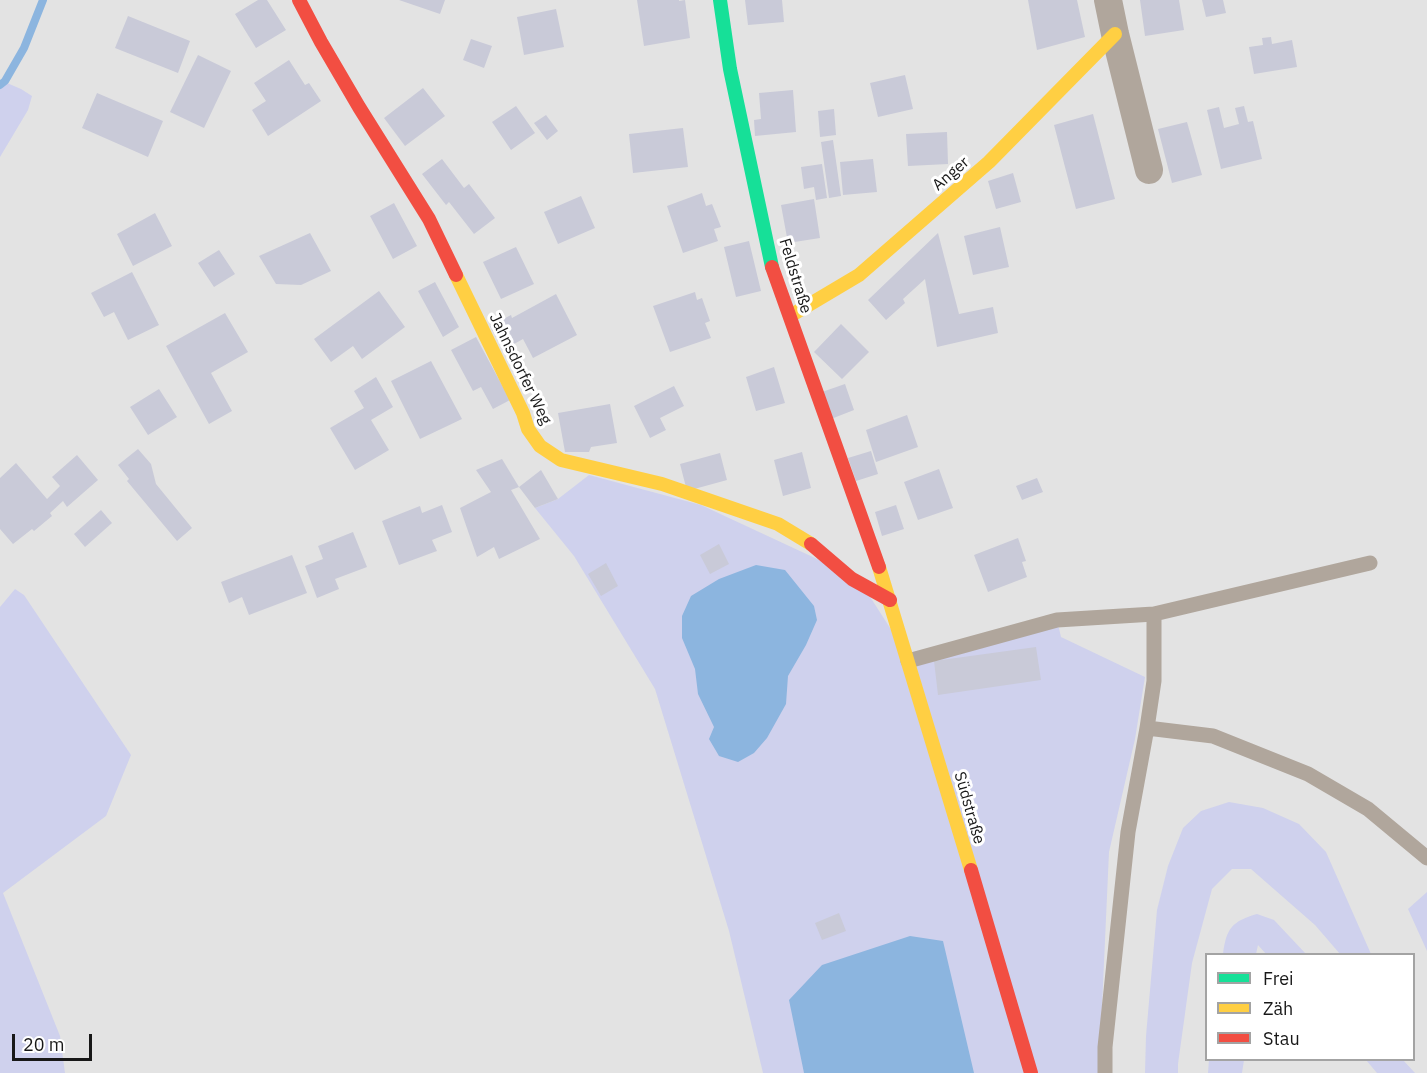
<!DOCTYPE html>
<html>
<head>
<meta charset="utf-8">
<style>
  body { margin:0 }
  #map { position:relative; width:1427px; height:1073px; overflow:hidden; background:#e3e3e3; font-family:"IBM Plex Sans",sans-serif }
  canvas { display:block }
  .legend { position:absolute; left:1205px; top:953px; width:210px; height:108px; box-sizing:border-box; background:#fff; border:2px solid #a3a3a3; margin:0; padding:8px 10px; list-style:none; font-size:18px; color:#181818 }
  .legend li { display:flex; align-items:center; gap:12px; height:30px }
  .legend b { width:30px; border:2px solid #a3a3a3 }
  .scale { position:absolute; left:12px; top:1034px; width:80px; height:27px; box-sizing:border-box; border:3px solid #181818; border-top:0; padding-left:8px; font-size:18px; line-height:21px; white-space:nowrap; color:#181818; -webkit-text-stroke:4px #fff; paint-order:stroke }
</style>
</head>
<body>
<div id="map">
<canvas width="1427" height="1073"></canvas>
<ul class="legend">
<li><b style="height:8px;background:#16e098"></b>Frei</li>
<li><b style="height:8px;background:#ffcf43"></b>Zäh</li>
<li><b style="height:8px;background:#f24e42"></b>Stau</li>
</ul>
<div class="scale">20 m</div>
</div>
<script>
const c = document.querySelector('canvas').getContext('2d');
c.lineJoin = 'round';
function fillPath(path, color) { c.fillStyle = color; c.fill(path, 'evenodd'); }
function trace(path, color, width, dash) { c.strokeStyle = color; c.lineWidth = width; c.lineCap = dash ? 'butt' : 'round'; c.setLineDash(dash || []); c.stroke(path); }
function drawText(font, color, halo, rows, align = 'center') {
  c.font = font + ' "IBM Plex Sans",sans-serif'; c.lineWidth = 6; c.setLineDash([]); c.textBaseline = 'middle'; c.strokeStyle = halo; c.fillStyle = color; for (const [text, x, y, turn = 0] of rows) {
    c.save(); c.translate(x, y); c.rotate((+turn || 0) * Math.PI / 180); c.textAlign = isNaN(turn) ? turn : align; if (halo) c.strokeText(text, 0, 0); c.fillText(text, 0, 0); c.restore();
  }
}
fillPath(new Path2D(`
  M0,80L21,89L32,96L28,110L0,157Z
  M589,475L701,505L858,578L892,631L903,665L1057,620L1061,637L1145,677L1135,739L1109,852L1099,1073H763L729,931L655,689L574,556L535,508L558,499Z
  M15,589L24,595L131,755L106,816L3,893L60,1036L65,1073H0V607Z
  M1229,802L1263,808L1299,824L1326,852L1371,954H1340L1315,925L1251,869H1232L1212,889L1192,963L1178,1064V1073H1145L1146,1036L1157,910L1168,866L1183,828L1201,811Z
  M1427,892V951L1408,909Z
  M1257,914L1274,920L1306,954H1266L1258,945L1256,954H1223C1226,929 1232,921 1257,914Z
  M1209,1060H1244L1242,1073H1208Z
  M1366,1060H1403L1415,1073H1377Z`), '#cfd1ed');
fillPath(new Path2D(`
  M756,565L785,570L814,606L817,620L806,645L788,676L786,704L767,738L754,753L738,762L719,756L709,739L714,727L698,694L695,669L682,638V616L691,596L719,579Z
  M910,936L943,941L974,1073H804L789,1000L822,965Z`), '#8cb5df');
trace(new Path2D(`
  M0,85L5,81L24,48L43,0`), '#8cb5df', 8);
fillPath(new Path2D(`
  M258,0H267L286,30L256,48L235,14Z
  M399,0H445L440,14Z
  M637,0H679V1L685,0L690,38L644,46Z
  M745,0H782L784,22L748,25Z
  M1028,0H1077L1085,37L1037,50Z
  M1140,0H1179L1184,30L1145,36Z
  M1202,0H1223L1226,13L1206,17Z
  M556,9L564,47L524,55L517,17Z
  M128,16L190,41L178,73L115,48Z
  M1271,37L1272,44L1292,40L1297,67L1254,74L1249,47L1263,45L1262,38Z
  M471,39L492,46L484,68L463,60Z
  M198,55L231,71L204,128L170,112Z
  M289,60L305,85L309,83L321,101L268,136L252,110L266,101L254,83Z
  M905,75L913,109L878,117L870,83Z
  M423,88L445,116L405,146L384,118Z
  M793,90L796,132L755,136L754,120L761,119L759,93Z
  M97,93L163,121L148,157L82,128Z
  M516,106L535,133L511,150L492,122Z
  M1244,106L1248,122L1253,121L1262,159L1221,169L1207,110L1219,107L1224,128L1239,124L1235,108Z
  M834,109L836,135L820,137L818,111Z
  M1093,114L1115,199L1076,209L1054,125Z
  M546,115L558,131L547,140L534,123Z
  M1187,122L1202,175L1172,183L1158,129Z
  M683,128L688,167L633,173L629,134Z
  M947,132L948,164L908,166L906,134Z
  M833,140L841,196L829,198L821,142Z
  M442,159L464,188L469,184L495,218L474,234L449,202L446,205L422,174Z
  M873,159L877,192L843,195L840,162Z
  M822,164L827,198L816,200L814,187L804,189L801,167Z
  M1013,173L1021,202L996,209L988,181Z
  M702,193L706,206L712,204L721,227L714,229L718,241L683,253L667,206Z
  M581,196L595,228L558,244L544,212Z
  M814,199L820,238L788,243L781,205Z
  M394,203L417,246L393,259L370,216Z
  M155,213L172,246L133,266L117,234Z
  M1000,227L1009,267L973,275L964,236Z
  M310,233L331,271L301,285L276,284L259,256Z
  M938,233L959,314L993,307L998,333L937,347L925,279L903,299L905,303L886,320L868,300Z
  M749,241L761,291L736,297L724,247Z
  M516,247L534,284L501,299L483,262Z
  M219,250L235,274L214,287L198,263Z
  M132,272L159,325L128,340L114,312L104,317L91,293Z
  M435,282L459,327L443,337L418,291Z
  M379,291L405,327L362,359L353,346L331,362L314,339Z
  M695,292L697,300L702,298L710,321L705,323L711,338L670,352L653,306Z
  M556,294L577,335L533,358L523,339L503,350L490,326L511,315L512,318Z
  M225,313L248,352L211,373L232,411L209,424L166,346Z
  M841,324L869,352L842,379L814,352Z
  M476,337L510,400L493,409L481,387L473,391L451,350Z
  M431,361L462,419L420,439L391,381Z
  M774,367L785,403L756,411L746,377Z
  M376,377L393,407L371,420L389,450L355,470L330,428L364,408L354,391Z
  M845,384L854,410L831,419L822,392Z
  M674,386L684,406L660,418L666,430L650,438L634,406Z
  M159,389L177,417L148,435L130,407Z
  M610,404L617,443L591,447L589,452H565L558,413Z
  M907,415L918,447L876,462L866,430Z
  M138,449L151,464L156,484L192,528L177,541L127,481L129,479L118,465Z
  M871,451L878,474L856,481L848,458Z
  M802,452L811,488L783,496L774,460Z
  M720,453L727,480L687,491L680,464Z
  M77,455L98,480L67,507L63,501L50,513L52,516L34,531L32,529L13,544L0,529V478L16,463L47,499L60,486L52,477Z
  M502,459L519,487L511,490L540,539L499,559L494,547L477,557L460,508L491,492L476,470Z
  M939,469L953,508L918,520L904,482Z
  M541,470L558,499L535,508L519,487Z
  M1037,478L1043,492L1022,500L1016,486Z
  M442,505L452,532L432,540L437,551L399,565L382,521L420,506L422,513Z
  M896,505L904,529L882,536L875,512Z
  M101,510L112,523L85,547L74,534Z
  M353,532L367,567L335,579L339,589L317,598L305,566L323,559L318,546Z
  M1018,538L1026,561L1022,562L1027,577L988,592L974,555Z
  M719,544L729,564L710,574L700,555Z
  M292,555L307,593L249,615L242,597L229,603L221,582Z
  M606,563L618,586L601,596L588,574Z
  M1036,647L1041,680L938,695L934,661Z
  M839,913L846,931L822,940L815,923Z`), '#c9cad8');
trace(new Path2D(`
  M1154,614L1370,563
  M908,661L1057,620L1154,614V681L1147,728L1128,832L1105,1047V1073
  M1147,728L1213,736L1308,774L1368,809L1427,858`), '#b0a69c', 15);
trace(new Path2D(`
  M1108,0L1115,34L1149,170`), '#b0a69c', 28);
trace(new Path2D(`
  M720,0L730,69L772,267`), '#16e098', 14);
trace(new Path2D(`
  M456,275L523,413L528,429L540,446L561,460L662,484L778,524L811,544
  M790,316L859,275L989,162L1115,34
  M879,567L971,870`), '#ffcf43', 14);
trace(new Path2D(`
  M299,0L321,42L359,107L429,219L456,275
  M772,267L879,567
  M811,544L852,579L890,600
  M971,870L1031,1073`), '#f24e42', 14);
drawText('16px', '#181818', '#fff', [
  ["Anger",951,174,-41],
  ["Feldstraße",795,276,73],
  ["Jahnsdorfer Weg",520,369,64],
  ["Südstraße",969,808,74]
]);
</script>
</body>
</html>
